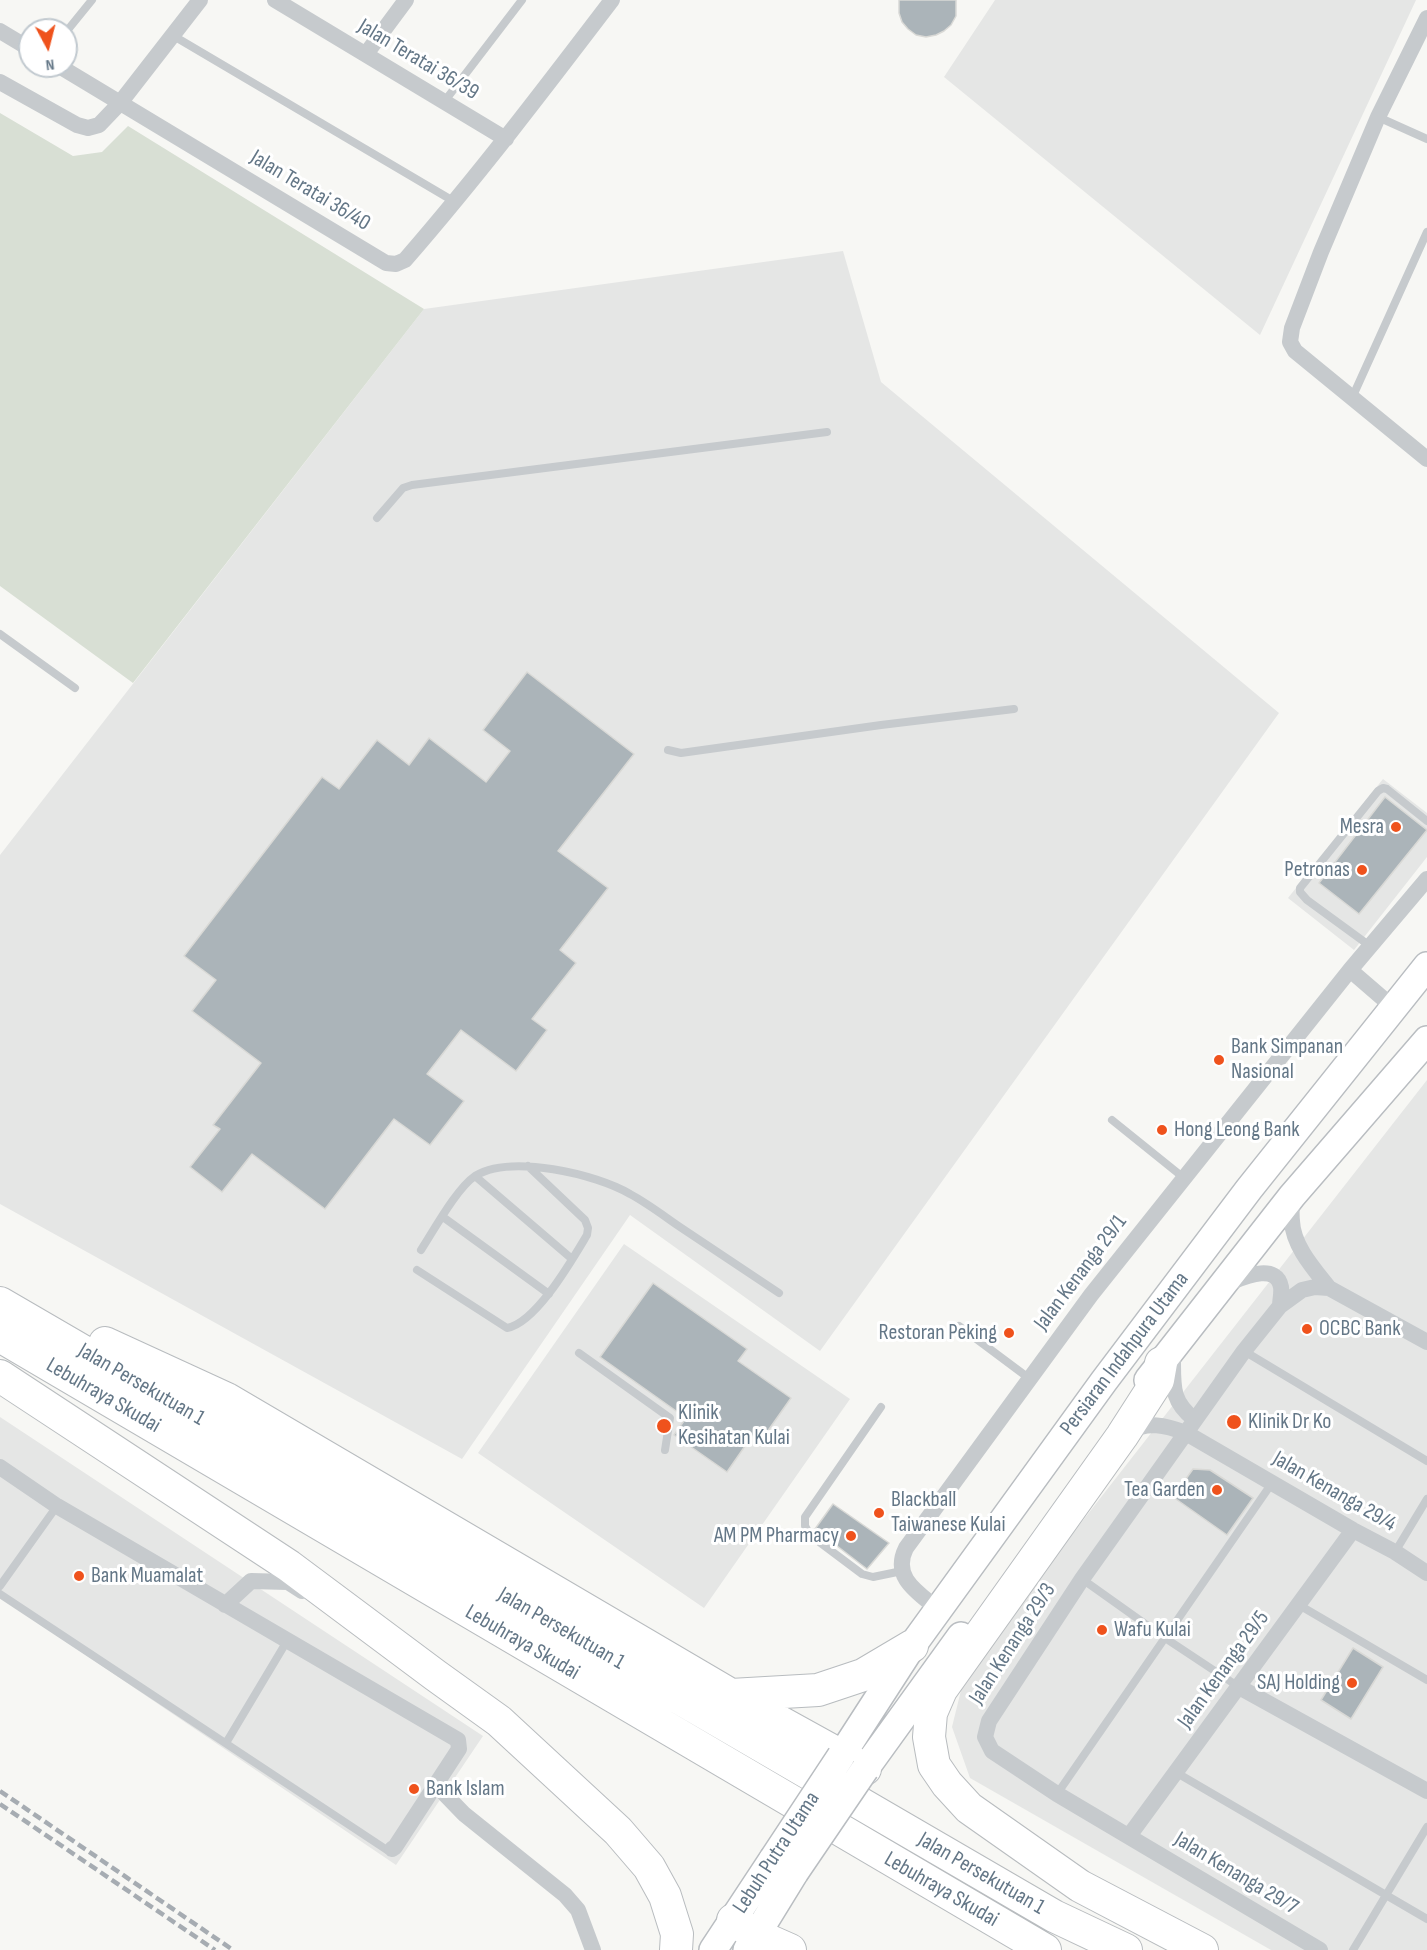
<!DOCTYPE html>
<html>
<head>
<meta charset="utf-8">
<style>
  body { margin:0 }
  #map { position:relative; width:1427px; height:1950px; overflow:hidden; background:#f7f7f4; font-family:"Sofia Sans Condensed",sans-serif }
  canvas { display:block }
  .north { position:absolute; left:18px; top:18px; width:60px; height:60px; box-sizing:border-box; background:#fff; border:2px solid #c1c9cf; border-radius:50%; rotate:173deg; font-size:16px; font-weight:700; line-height:24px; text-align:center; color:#647787 }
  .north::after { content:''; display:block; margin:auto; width:21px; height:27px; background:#ef521c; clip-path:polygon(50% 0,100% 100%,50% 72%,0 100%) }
</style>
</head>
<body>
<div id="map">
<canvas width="1427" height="1950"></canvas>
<div class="north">N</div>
</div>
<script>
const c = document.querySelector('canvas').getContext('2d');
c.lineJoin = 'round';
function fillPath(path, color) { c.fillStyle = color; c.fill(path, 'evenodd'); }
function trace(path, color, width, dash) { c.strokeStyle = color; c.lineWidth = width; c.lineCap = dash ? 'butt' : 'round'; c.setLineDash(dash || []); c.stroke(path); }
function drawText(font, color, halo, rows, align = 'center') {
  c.font = font + ' "Sofia Sans Condensed",sans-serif'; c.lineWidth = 6; c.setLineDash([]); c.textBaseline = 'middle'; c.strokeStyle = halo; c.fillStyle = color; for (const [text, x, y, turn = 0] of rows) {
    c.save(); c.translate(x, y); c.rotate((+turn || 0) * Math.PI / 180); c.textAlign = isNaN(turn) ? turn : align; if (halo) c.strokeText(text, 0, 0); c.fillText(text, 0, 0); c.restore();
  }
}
fillPath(new Path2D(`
  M995,0H1416L1260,335L944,77Z
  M843,251L881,382L1279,713L820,1351L630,1215L462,1459L0,1204V855L424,309Z
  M1383,779L1427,813V857L1354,950L1288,898Z
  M1427,1080V1950H1271L970,1778L952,1727L966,1670Z
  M624,1244L850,1399L704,1608L478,1453Z
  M0,1417L483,1736L396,1865L0,1597Z`), '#e5e6e5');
fillPath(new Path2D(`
  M0,113L73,156L102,152L128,126L424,309L133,683L0,586Z`), '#d8dfd4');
const building = new Path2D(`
  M899,0H956V16L951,25L944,31L936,35L926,37L916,35L908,29L902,22L899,13Z
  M527,672L634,754L558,851L608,888L560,950L576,963L532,1019L547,1030L516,1071L461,1030L427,1074L464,1101L430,1145L394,1119L325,1209L252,1154L222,1192L190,1167L220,1129L213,1125L261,1063L192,1011L216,980L184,956L322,777L339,789L377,740L409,765L429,738L486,782L510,751L483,730Z
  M1385,797L1427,830L1359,914L1319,883Z
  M653,1283L747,1349L738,1361L791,1398L760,1442L752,1436L727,1472L674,1435L686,1418L600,1357Z
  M1193,1469L1210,1470L1253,1498L1227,1535L1173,1497Z
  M833,1504L889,1543L867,1569L815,1529Z
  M1353,1648L1383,1667L1351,1719L1321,1700Z`);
fillPath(building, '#abb4b9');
trace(building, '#d9d9d6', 1.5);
const primary = new Path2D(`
  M1148,1380L1292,1196L1427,1040
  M841,1756L912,1646L1104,1381L1249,1189L1427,966
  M865,1769L961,1636
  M713,1950L773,1859
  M747,1950L795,1872`);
const highway = new Path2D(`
  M0,1303L1054,1916L1126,1950
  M0,1336L1045,1950
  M105,1343L227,1399L731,1695L865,1769
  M1161,1363L1158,1380L1122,1436L941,1690L931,1713L929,1737L934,1765L947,1784L969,1808L1080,1886L1202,1950
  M0,1376L289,1566L435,1675L499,1721L618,1831L649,1867L665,1896L677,1934L676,1950
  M731,1695L818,1690L863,1675L912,1646
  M733,1920L756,1935L790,1950`);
trace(primary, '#b9bdc1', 30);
trace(highway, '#b8bcbf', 34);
trace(new Path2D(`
  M66,32L92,0
  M172,35L455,202
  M444,102L522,0
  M1378,117L1427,139
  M1352,398L1427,232
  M377,518L403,488L412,485L827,432
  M0,634L75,688
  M668,750L681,753L881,725L1014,709
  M1370,946L1307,900L1300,892V888L1378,791L1383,788L1387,789L1427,821
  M1112,1120L1184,1178
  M475,1176L572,1259
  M443,1217L549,1294
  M421,1250C434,1230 457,1188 475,1176C511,1154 596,1174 630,1194C647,1203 664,1216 680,1227C713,1249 746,1271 779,1293
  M417,1270L507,1328C536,1323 572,1260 587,1235L588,1228L585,1220L528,1166
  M959,1326L1030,1379
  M1244,1351L1427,1461
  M579,1353L670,1418L665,1450
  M881,1407L805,1517V1526L810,1535L862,1574L873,1577L902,1571
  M1395,1552L1427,1499
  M1082,1579L1165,1638L1239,1687
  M0,1586L57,1506
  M0,1594L387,1850L392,1849
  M1299,1605L1427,1680
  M226,1743L287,1641
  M1177,1773L1427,1919
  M1057,1794L1272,1483
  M1353,1950L1427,1827`), '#c6cacd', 8);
trace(new Path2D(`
  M275,0L506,139
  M1427,18L1378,117L1321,252L1292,328L1290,342L1295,351L1427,459
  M0,31L30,49
  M366,54L406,0
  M59,66L386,263L396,264L405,260C478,176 545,88 612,0
  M0,82L77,125L88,128L99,125L120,103L200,0
  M1350,970L1394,1008
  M1292,1197C1292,1205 1291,1213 1292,1221C1293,1246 1314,1269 1329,1288
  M1226,1284C1240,1279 1276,1261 1281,1287C1282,1293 1280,1300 1280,1306
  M1173,1360C1173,1388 1172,1402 1195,1420
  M1128,1432C1148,1421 1165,1425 1186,1433L1353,1530L1395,1552L1427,1573
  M0,1467L57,1506L458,1740L459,1749L395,1847L392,1849
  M225,1605L251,1581L288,1582L302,1591
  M939,1610C919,1593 891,1578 906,1548L1091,1295L1350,970L1427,879
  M1239,1687L1427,1791
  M435,1784L464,1814L565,1895L578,1910L593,1950
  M1129,1836L1353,1530
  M1320,1950L1057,1794L992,1751L985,1737L989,1721L1082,1579L1244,1351L1280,1306L1302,1290L1315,1287L1329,1288L1427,1342`), '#c6cacd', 16);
trace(primary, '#fff', 27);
trace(highway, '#fff', 32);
trace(new Path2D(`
  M0,1791L233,1950
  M0,1804L215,1950`), '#a6acb2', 4.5, [9, 4.5]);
const primaryBridge = new Path2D(`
  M773,1859L841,1756
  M795,1872L865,1769`);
trace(primaryBridge, '#b9bdc1', 30, []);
trace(primaryBridge, '#fff', 27);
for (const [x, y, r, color] of [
  [1396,827,6,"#ef521c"],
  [1362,870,6,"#ef521c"],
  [1219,1060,6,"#ef521c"],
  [1162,1130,6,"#ef521c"],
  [1307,1329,6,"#ef521c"],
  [1009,1333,6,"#ef521c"],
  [1234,1422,8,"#ef521c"],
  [664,1426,8,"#ef521c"],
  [1217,1490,6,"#ef521c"],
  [879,1513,6,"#ef521c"],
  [851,1536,6,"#ef521c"],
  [79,1576,6,"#ef521c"],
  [1102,1630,6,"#ef521c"],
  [1352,1683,6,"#ef521c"],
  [414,1789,6,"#ef521c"]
]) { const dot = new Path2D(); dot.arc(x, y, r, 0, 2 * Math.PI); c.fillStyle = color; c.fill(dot); trace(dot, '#fff', 2); }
drawText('22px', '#647787', '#fff', [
  ["Jalan Teratai 36/39",418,60,31],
  ["Jalan Teratai 36/40",310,191,31],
  ["Jalan Kenanga 29/1",1081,1273,-53],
  ["Persiaran Indahpura Utama",1125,1354,-53],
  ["Jalan Persekutuan 1",141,1385,30],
  ["Lebuhraya Skudai",103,1396,30],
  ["Jalan Kenanga 29/4",1334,1492,30],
  ["Jalan Persekutuan 1",561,1629,30],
  ["Lebuhraya Skudai",522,1643,30],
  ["Jalan Kenanga 29/3",1013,1644,-57],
  ["Jalan Kenanga 29/5",1224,1670,-54],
  ["Lebuh Putra Utama",777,1853,-57],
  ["Jalan Persekutuan 1",981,1874,30],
  ["Jalan Kenanga 29/7",1236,1874,31],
  ["Lebuhraya Skudai",941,1890,30]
]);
drawText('22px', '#647787', '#fff', [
  ["Mesra",1384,827,"right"],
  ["Petronas",1350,870,"right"],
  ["Bank Simpanan",1231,1047],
  ["Nasional",1231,1072],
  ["Hong Leong Bank",1174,1130],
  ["OCBC Bank",1319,1329],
  ["Restoran Peking",997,1333,"right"],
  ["Klinik",678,1413],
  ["Kesihatan Kulai",678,1438],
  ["Klinik Dr Ko",1248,1422],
  ["Tea Garden",1205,1490,"right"],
  ["Blackball",891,1500],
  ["Taiwanese Kulai",891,1525],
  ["AM PM Pharmacy",839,1536,"right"],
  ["Bank Muamalat",91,1576],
  ["Wafu Kulai",1114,1630],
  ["SAJ Holding",1340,1683,"right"],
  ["Bank Islam",426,1789]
], 'left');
</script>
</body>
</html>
